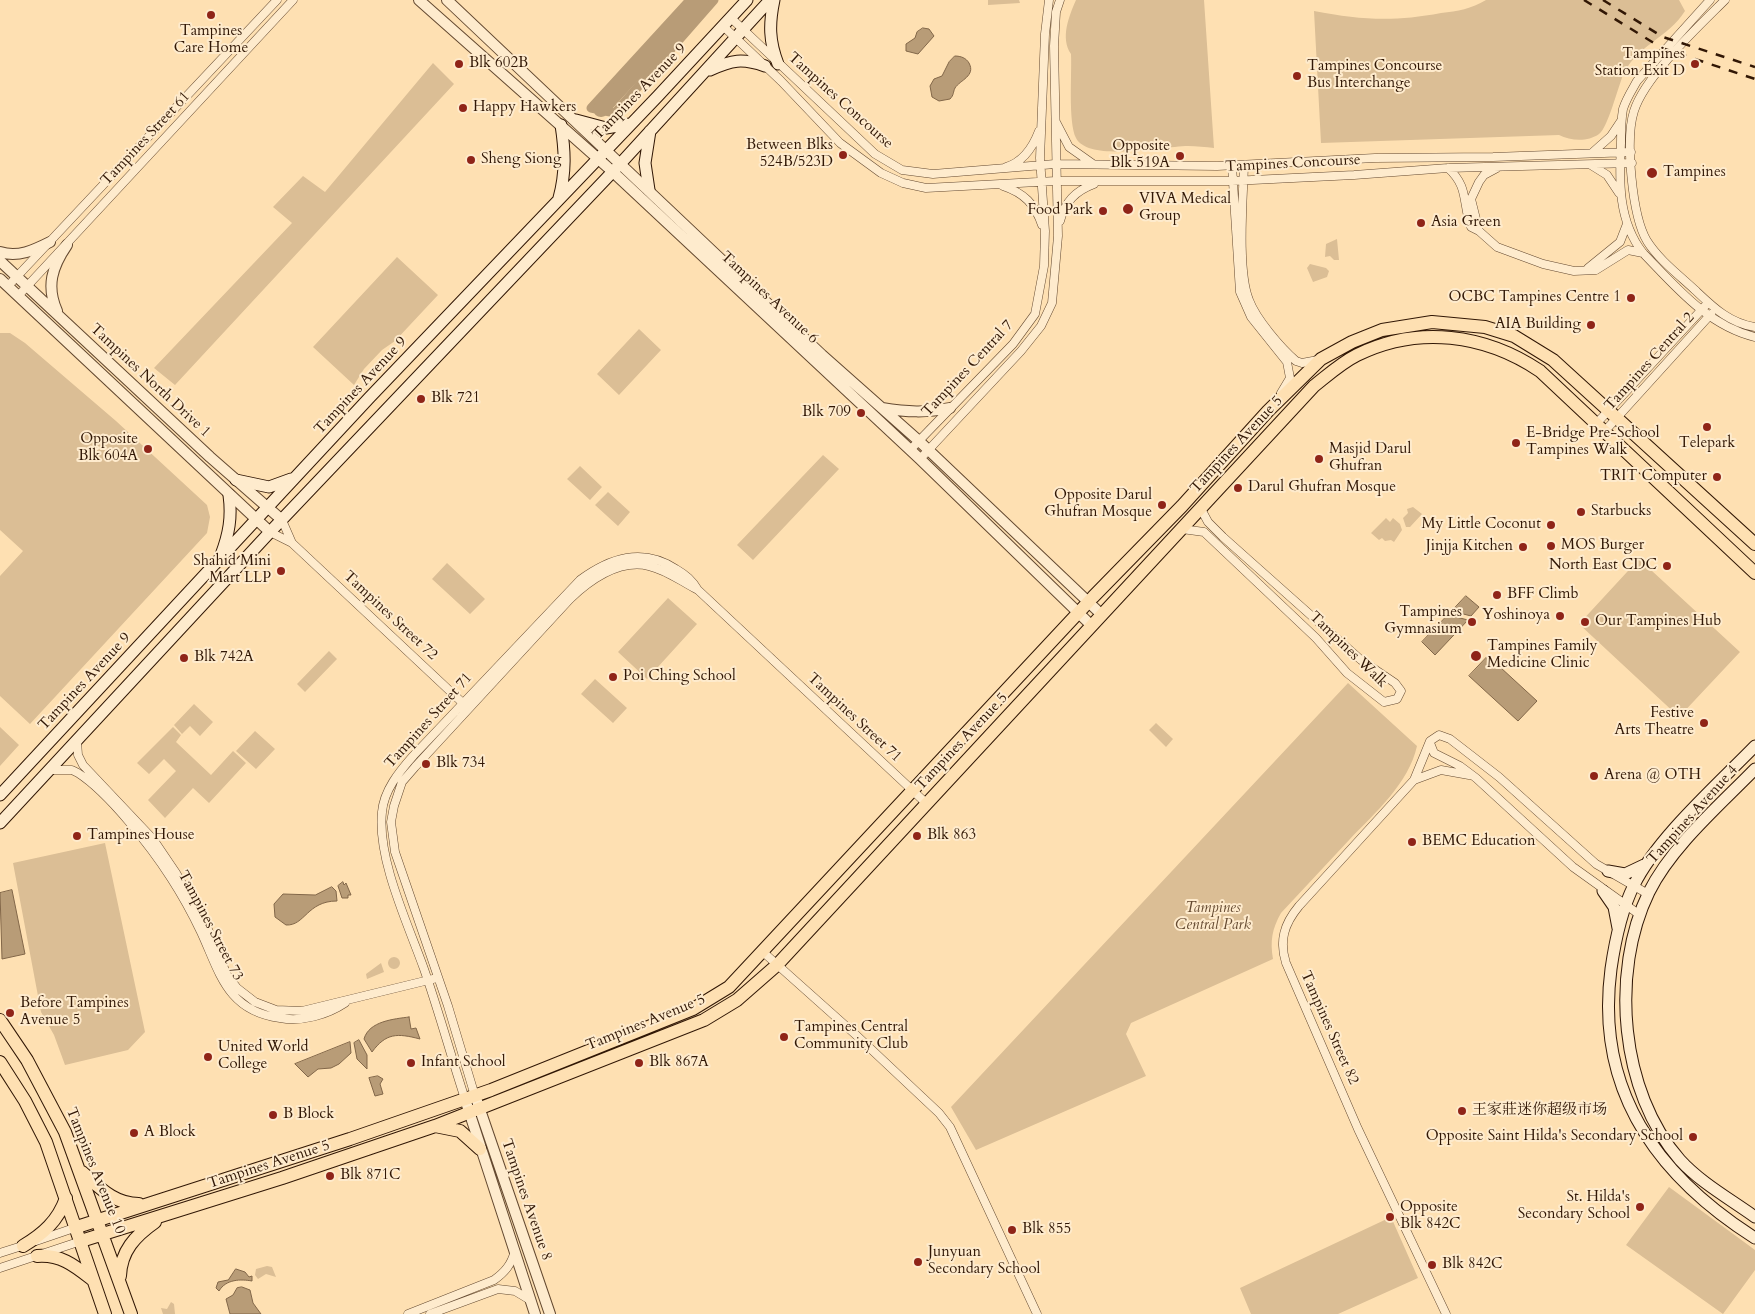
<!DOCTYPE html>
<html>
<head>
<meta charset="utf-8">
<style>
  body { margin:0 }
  canvas { display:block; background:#fee0b2 }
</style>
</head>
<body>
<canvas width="1755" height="1314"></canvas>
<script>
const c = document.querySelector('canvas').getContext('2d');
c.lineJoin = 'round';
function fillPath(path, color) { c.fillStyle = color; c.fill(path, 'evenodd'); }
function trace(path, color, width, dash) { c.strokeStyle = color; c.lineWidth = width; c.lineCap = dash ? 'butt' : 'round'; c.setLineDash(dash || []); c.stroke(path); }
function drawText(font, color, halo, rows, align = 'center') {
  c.font = font + ' Cardo,"Noto Serif SC",serif'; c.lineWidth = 4; c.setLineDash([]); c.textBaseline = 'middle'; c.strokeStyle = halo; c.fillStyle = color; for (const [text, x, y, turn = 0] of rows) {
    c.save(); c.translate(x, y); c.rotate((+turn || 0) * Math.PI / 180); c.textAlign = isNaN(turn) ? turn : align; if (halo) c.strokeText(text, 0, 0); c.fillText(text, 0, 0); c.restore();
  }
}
fillPath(new Path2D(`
  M988,0H1019L1020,3L988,5Z
  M1076,0H1204L1214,148C1206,147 1196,146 1188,146C1164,146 1089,163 1076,138C1068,122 1072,73 1071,54C1060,38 1069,16 1076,0Z
  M1486,0H1679L1685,11C1668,38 1639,44 1624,73C1618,86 1608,128 1599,134C1588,142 1571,141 1559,135L1321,143L1314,11C1361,20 1394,22 1441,13C1458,11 1471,9 1486,0Z
  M433,63L454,84L175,385L154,368L292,223L273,207L303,176L325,192Z
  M1337,239L1339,260H1334L1330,256L1325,257L1326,244Z
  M397,257L438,295L395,341L382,350L364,369L354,385L313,347Z
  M1310,264L1326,268L1329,271L1327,277L1313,282L1307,268Z
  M639,329L661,350L619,395L597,374Z
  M0,333H10L25,343L116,421L207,505L210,517L207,533L30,724L0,696V576L23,551L0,530Z
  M823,455L839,469L753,560L737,545Z
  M580,466L602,487L590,500L567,479Z
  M608,492L630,512L618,526L595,505Z
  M1413,507L1422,514L1410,527H1406L1403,518L1408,513L1407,509Z
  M1386,518L1390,522L1393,518L1400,524L1402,530L1394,542L1391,540L1385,541L1382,538L1379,540L1371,533Z
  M1639,559L1740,652L1679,717L1579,624Z
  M447,563L485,599L470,614L432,579Z
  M668,598L697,624L647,679L618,652Z
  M329,651L337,659L305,692L297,684Z
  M595,679L627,708L613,723L581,694Z
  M1348,683L1417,746C1409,783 1375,813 1350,839C1327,864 1304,888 1281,913C1272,929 1270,941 1273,959L1131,1023L1126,1034L1146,1076L976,1150L951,1107Z
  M194,704L213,722L200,736L190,726L182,734L174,725Z
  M1156,723L1173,739L1166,747L1149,730Z
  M0,727L19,745L0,766Z
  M173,727L181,735L176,742L211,775L233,751L246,763L209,803L193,788L165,818L148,800L176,771L164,759L149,774L137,763Z
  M255,731L275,749L256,769L236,751Z
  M105,843L145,1032L128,1050L65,1065L54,1035L41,1012L13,863Z
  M388 963a6 6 0 1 1 12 0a6 6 0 1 1-12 0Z
  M381,963L384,972L367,979L366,974Z
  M1669,1187L1755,1250V1270L1723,1314L1626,1245Z
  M1391,1217L1418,1278L1338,1314H1251L1240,1288Z
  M267,1266L272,1267L276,1277L266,1274L258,1279L255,1275L256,1269Z
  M171,1302L174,1304L175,1314H163L161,1308L167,1309Z`), '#dbbe95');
const water = new Path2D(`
  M923,28L929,29L934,36L918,54L906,51V44L915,38L917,32Z
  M955,56C961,56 966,58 969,63C976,76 960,80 955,88C953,92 954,95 950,99L939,101L932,97L930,86L934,79L942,76L949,62Z
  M1466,596L1479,607L1471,616L1452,611Z
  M1448,615L1468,620L1435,655L1422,642Z
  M1488,656L1537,701L1518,721L1469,676Z
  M343,882L344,885L346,883L351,895H348V898H342L338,886Z
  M332,887L336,891L337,901C307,901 305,926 286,925L275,917L274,904L283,894L315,895Z
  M12,890L25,954L2,959L0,893Z
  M409,1017L411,1029L416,1028L420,1039C397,1033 386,1033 372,1052L364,1039C369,1021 394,1019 409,1017Z
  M359,1040L367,1055V1069L357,1059L354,1043Z
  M350,1042L351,1053L339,1064L331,1068L318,1069L308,1077L295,1064Z
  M378,1076L383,1079L380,1084L383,1094L375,1096L369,1078Z
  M236,1269L245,1272L249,1277L252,1276V1281C241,1279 226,1279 219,1291L216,1288L218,1282L228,1280Z
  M242,1287L250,1290L253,1303L261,1314H230L226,1299L233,1295L237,1288Z`);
fillPath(water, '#b89c77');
trace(water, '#826749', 1);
trace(new Path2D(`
  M690,0L591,108L615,113L714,0`), '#b89c77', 9);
trace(new Path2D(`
  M601,109L701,0`), '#b89c77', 16);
const minor = new Path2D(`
  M1710,0L1637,81C1632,90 1626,99 1623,109C1621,120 1621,132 1621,143C1619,181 1618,221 1643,253C1675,286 1708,326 1755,337
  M1725,0C1699,26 1645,76 1634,111C1625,139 1632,216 1647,241C1659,260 1679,275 1695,290C1713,307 1729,323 1755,327
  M731,18L875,154L902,170L933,174L1055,164L1217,166L1375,158L1493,157L1631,152
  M723,26L781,81L840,143L881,173L903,183L926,188L1056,181H1232L1354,175L1448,168L1632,163
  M1056,122L1069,147L1093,164
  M1593,152L1611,136L1621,121
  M1244,165C1243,199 1237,270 1249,300C1256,319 1281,348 1296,361L1302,363L1318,360
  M1591,165L1607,175L1619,193
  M1232,166L1240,292L1251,317L1287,362L1290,378L1281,393
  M1006,167C1023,162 1033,147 1039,131
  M1448,168C1469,187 1462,202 1471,227L1479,231
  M1497,168L1484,175L1479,182L1471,199L1479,231L1497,247L1543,264L1574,271L1596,270L1628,250L1643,253
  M1003,186C1024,193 1035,204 1042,225
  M1060,221C1065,202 1075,191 1094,184
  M1588,268L1620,242L1627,224
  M8,286L277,0
  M18,296L293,0
  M1596,424L1705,306
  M1604,432L1711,314
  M910,450L1013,344L1035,314L1044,266L1045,231L1040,158L1045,34L1049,0
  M920,459L1021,351L1041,326L1052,303L1058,236L1054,46L1056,12L1060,0
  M282,520L292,543
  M1182,529L1204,532L1316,638L1347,673L1384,702L1397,699L1401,691L1395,683L1361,660L1223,537L1208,522L1201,509
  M270,532L292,543L467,707
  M77,741L78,755L83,765L153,839L176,873L207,927L227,975L237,988L255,1002L276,1010L302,1011L433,979
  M1430,743L1434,753L1460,766L1476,778L1573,867L1640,915
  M49,770H72L78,773C109,793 151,847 171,878C182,895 192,913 201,932C220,973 227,1011 280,1018C302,1022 327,1015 345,1003
  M1414,780L1441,770L1469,775
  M763,952L856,1035L939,1113L950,1127L1037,1314
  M475,1096L448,1006L395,852L391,822L394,806L402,782L415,767L570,599C590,580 619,559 649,566C667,570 682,582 698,590L927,804
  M465,1099C451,1056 439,1012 424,969C408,924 377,859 382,812C384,790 399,772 413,756L580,580C610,558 642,547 676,569C686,575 692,580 698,590
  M36,1241L77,1227
  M0,1253L25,1245
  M0,1268L81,1241
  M408,1314L494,1280C505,1272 511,1265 515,1251
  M430,1314L498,1289L515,1291L530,1300
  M1446,1314L1358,1129L1286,963C1279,941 1284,924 1299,906L1414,780L1430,741L1439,735L1450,739L1499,777L1596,864L1648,894`);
const tertiary = new Path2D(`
  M419,0L613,172L920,459L1092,626
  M447,0L822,355L919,441L1102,615
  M0,252C18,258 34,250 50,242
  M0,261L210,457L282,520
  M0,279L270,532
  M57,311C46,286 52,267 67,245
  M882,408C907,412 926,413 950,408
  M465,1099L535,1314
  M477,1101L550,1314`);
const secondary = new Path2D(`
  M774,0C769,24 769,41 778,64
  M710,70C732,60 742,58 765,66
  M576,120L606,128L630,124
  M649,190L645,163L650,131
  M559,198C566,172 565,151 561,125
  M236,480L269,487L291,479
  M221,555C229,534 232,517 229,495
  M1755,746C1717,785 1657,838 1634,885C1621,911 1615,941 1611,969C1595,1090 1656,1175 1755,1238
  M1755,769C1720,805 1672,846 1649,892C1610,972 1620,1092 1680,1160C1701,1183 1730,1199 1755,1217
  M0,795L370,397L658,96L747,0
  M0,823L270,532L621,163L770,0
  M1608,871L1625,874L1644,865
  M1603,891L1614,907L1618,928`);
const primary = new Path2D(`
  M0,1020L27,1060L65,1132L131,1314
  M0,1062L25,1101L46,1142L105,1314
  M435,1126L460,1131L480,1149
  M82,1172C100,1188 114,1204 139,1204
  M77,1227L350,1139L491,1090L693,1009L729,987L1093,597L1182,506L1268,411L1321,359L1352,342L1382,330L1432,322L1485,327L1514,336L1553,360L1755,544
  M81,1241L282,1178L435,1126L704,1020L737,1000L777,965L1314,386C1328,375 1341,363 1357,355C1418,325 1485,334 1540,371L1755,573
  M23,1246C43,1234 58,1221 66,1198
  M37,1256C61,1254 75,1266 93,1280
  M120,1276C121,1251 135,1236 155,1222`);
trace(minor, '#644930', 9);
trace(tertiary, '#644930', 12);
trace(secondary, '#311705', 13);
trace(primary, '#311705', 14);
trace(minor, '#feebcd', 8);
trace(tertiary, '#feebcd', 10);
trace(secondary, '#feebcd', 11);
trace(primary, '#fee0b2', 12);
trace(new Path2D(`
  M1584,0L1662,48L1755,79
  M1603,0L1663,37L1755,67`), '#311705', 2.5, [9, 9]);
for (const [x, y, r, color] of [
  [211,15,5,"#8f2418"],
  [459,64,5,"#8f2418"],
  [1695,64,5,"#8f2418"],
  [1297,76,5,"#8f2418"],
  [463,108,5,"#8f2418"],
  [843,155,5,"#8f2418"],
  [1180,156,5,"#8f2418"],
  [471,160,5,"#8f2418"],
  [1652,173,6,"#8f2418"],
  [1128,209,6,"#8f2418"],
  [1103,211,5,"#8f2418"],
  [1421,223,5,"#8f2418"],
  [1631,298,5,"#8f2418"],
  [1591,325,5,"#8f2418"],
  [421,399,5,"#8f2418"],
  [861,413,5,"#8f2418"],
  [1707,427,5,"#8f2418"],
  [1516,443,5,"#8f2418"],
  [148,449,5,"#8f2418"],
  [1319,459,5,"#8f2418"],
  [1717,477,5,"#8f2418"],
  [1238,488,5,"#8f2418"],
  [1162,505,5,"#8f2418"],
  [1581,512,5,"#8f2418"],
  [1551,525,5,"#8f2418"],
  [1551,546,5,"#8f2418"],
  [1523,547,5,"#8f2418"],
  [1667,566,5,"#8f2418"],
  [281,571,5,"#8f2418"],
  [1497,595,5,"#8f2418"],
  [1560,616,5,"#8f2418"],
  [1472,622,5,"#8f2418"],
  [1585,622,5,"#8f2418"],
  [1476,656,6,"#8f2418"],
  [184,658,5,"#8f2418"],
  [613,677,5,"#8f2418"],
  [1704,723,5,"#8f2418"],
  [426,764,5,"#8f2418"],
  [1594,776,5,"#8f2418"],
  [77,836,5,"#8f2418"],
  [917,836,5,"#8f2418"],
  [1412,842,5,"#8f2418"],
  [10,1013,5,"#8f2418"],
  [784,1037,5,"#8f2418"],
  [208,1057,5,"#8f2418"],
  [411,1063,5,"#8f2418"],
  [639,1063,5,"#8f2418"],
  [1462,1111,5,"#8f2418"],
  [273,1115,5,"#8f2418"],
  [134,1133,5,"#8f2418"],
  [1693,1137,5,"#8f2418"],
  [330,1176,5,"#8f2418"],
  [1640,1207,5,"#8f2418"],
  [1390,1217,5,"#8f2418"],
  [1012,1230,5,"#8f2418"],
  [918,1262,5,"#8f2418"],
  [1432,1265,5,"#8f2418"]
]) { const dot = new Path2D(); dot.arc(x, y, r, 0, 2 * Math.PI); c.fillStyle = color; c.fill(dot); trace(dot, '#feebcd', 2); }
drawText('15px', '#311705', '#feebcd', [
  ["Tampines",211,32,"center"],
  ["Care Home",211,49,"center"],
  ["Tampines",1685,55,"right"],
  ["Station Exit D",1685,72,"right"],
  ["Blk 602B",469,64],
  ["Tampines Concourse",1307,67],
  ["Bus Interchange",1307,84],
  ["Happy Hawkers",473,108],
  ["Between Blks",833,146,"right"],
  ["524B/523D",833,163,"right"],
  ["Opposite",1170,147,"right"],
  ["Blk 519A",1170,164,"right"],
  ["Sheng Siong",481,160],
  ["Tampines",1663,173],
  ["VIVA Medical",1139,200],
  ["Group",1139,217],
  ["Food Park",1093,211,"right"],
  ["Asia Green",1431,223],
  ["OCBC Tampines Centre 1",1621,298,"right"],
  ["AIA Building",1581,325,"right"],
  ["Blk 721",431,399],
  ["Blk 709",851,413,"right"],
  ["E-Bridge Pre-School",1526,434],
  ["Tampines Walk",1526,451],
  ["Opposite",138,440,"right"],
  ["Blk 604A",138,457,"right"],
  ["Telepark",1707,444,"center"],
  ["Masjid Darul",1329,450],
  ["Ghufran",1329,467],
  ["TRIT Computer",1707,477,"right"],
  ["Darul Ghufran Mosque",1248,488],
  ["Opposite Darul",1152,496,"right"],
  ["Ghufran Mosque",1152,513,"right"],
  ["Starbucks",1591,512],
  ["My Little Coconut",1541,525,"right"],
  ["MOS Burger",1561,546],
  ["Jinjja Kitchen",1513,547,"right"],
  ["Shahid Mini",271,562,"right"],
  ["Mart LLP",271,579,"right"],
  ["North East CDC",1657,566,"right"],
  ["BFF Climb",1507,595],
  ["Tampines",1462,613,"right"],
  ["Gymnasium",1462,630,"right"],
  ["Yoshinoya",1550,616,"right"],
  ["Our Tampines Hub",1595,622],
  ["Tampines Family",1487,647],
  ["Medicine Clinic",1487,664],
  ["Blk 742A",194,658],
  ["Poi Ching School",623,677],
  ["Festive",1694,714,"right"],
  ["Arts Theatre",1694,731,"right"],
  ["Blk 734",436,764],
  ["Arena @ OTH",1604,776],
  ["Tampines House",87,836],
  ["Blk 863",927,836],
  ["BEMC Education",1422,842],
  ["Before Tampines",20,1004],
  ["Avenue 5",20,1021],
  ["Tampines Central",794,1028],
  ["Community Club",794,1045],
  ["United World",218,1048],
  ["College",218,1065],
  ["Infant School",421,1063],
  ["Blk 867A",649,1063],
  ["王家莊迷你超级市场",1472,1111],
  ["B Block",283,1115],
  ["A Block",144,1133],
  ["Opposite Saint Hilda's Secondary School",1683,1137,"right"],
  ["Blk 871C",340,1176],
  ["St. Hilda's",1630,1198,"right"],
  ["Secondary School",1630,1215,"right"],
  ["Opposite",1400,1208],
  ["Blk 842C",1400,1225],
  ["Blk 855",1022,1230],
  ["Junyuan",928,1253],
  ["Secondary School",928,1270],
  ["Blk 842C",1442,1265]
], 'left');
drawText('15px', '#311705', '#feebcd', [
  ["Tampines Avenue 9",640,92,-46],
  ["Tampines Concourse",840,101,42],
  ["Tampines Street 61",146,139,-47],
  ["Tampines Concourse",1293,164,-3],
  ["Tampines Avenue 6",769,298,43],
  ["Tampines Central 2",1650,362,-48],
  ["Tampines Central 7",968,369,-47],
  ["Tampines North Drive 1",150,381,43],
  ["Tampines Avenue 9",361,386,-47],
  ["Tampines Avenue 5",1237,445,-47],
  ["Tampines Street 72",390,616,43],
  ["Tampines Walk",1348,650,44],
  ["Tampines Avenue 9",85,682,-47],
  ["Tampines Street 71",854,718,43],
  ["Tampines Street 71",429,721,-48],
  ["Tampines Avenue 5",962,742,-47],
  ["Tampines Avenue 4",1693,815,-48],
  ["Tampines Street 73",210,926,62],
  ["Tampines Avenue 5",646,1023,-22],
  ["Tampines Street 82",1329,1028,66],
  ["Tampines Avenue 5",269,1165,-18],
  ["Tampines Avenue 10",95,1171,68],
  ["Tampines Avenue 8",526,1200,71]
]);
drawText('italic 15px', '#644930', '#feebcd', [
  ["Tampines",1213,909],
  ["Central Park",1213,926]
]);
</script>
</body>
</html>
